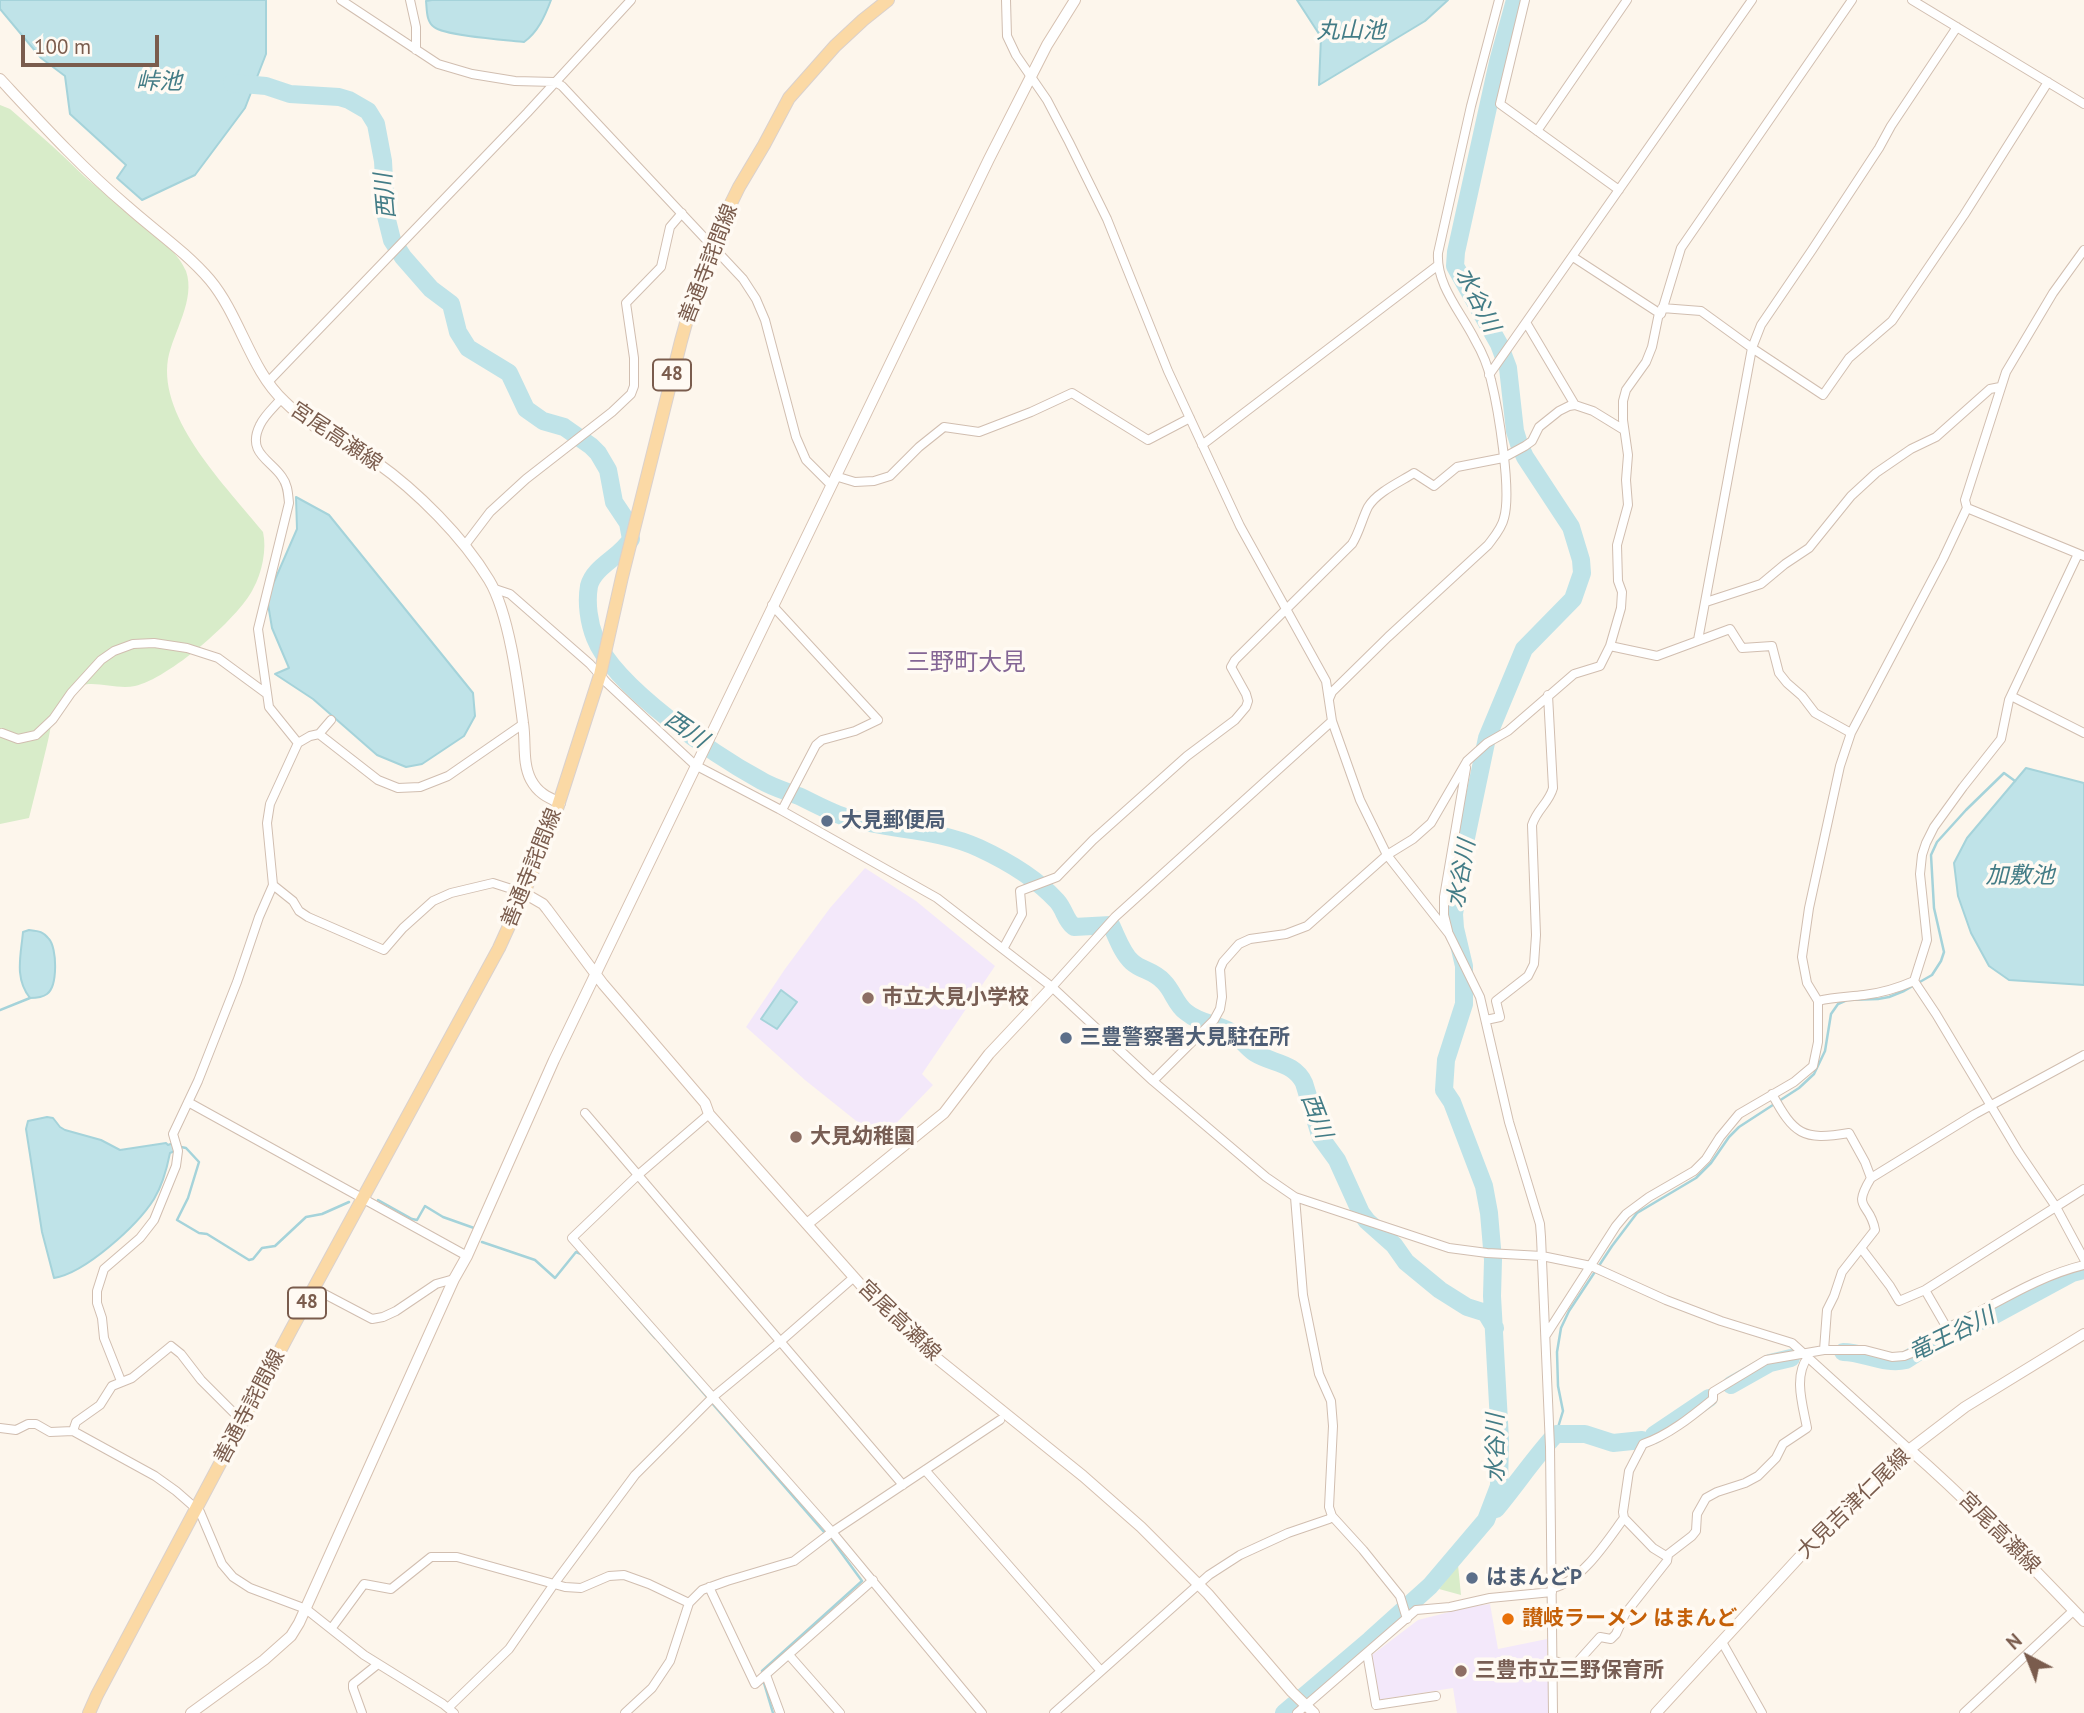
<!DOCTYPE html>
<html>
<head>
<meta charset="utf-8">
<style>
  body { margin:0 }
  #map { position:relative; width:2084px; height:1713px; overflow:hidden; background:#fdf6ec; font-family:"PT Sans",sans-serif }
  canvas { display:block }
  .north { position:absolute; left:1993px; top:1622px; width:70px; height:70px; -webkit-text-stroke:5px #fffaf3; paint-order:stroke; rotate:318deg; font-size:19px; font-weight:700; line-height:28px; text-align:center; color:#7a5c4d }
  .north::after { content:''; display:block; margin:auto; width:24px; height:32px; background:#7a5c4d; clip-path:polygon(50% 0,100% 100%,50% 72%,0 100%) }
  .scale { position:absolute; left:21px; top:35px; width:138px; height:32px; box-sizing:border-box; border:4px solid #7a5c4d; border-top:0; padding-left:9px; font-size:21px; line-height:24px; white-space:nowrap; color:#7a5c4d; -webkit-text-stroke:5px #fffaf3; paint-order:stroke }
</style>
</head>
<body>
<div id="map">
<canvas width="2084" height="1713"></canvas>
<div class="north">N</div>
<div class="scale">100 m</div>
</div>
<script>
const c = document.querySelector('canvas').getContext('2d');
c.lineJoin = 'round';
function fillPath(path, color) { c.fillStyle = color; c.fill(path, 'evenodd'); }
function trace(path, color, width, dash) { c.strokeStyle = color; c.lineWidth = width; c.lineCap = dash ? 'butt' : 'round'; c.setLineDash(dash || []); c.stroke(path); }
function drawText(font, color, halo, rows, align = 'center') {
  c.font = font + ' "PT Sans","Noto Sans JP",sans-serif'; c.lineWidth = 7; c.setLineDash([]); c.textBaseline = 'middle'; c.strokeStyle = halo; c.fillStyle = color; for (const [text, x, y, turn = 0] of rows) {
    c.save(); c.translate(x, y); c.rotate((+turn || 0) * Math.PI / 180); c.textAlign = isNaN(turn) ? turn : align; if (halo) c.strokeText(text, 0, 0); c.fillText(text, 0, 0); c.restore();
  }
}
fillPath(new Path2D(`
  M865,868L916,901L995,966L922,1074L933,1085L880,1140L805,1080L746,1027L785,969L830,908Z
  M1490,1604L1498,1649L1547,1639L1549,1713H1457L1453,1688L1377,1700L1372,1655L1418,1620L1469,1607Z`), '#f3e8fa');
fillPath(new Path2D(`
  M0,105L10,109C27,124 45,139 62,155C70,162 77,170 85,177C111,200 174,241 186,271C196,300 173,332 168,359C158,420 228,488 263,532C267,549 262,573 253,589C238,619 168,679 135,686C113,691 87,675 69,692C64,697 59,703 56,709C51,720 50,734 47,745C41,770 35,794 29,818L0,824Z
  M1458,1565L1461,1595L1439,1589Z`), '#d8ecc9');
const water = new Path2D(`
  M0,0H266V54L245,108L195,175L142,200L117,178L126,165L70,114L65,76L41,58L0,9Z
  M432,0H551C545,16 538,32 524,42C506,40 445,36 434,27C426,21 427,10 426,1Z
  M1297,0H1448L1425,21L1319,85L1321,37Z
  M296,497L329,515L473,693L475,716L464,736L422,764L406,767L377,755L313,699L275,674L289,668L272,628L267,598L297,529Z
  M2026,768L2084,783V985L2009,980L1989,966L1971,933L1958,896L1954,863L1967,838Z
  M29,930C38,931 43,931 49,939C57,948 58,986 47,994C43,997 36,998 30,998C14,978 21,955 23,932Z
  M781,990L797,1002L777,1029L761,1019Z
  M47,1117L53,1118L60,1127L65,1130L101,1140L120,1150L166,1143L168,1145L173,1143L175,1151L170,1153C167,1168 162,1186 154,1199C137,1226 85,1273 54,1278L42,1232L26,1129L28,1121Z`);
fillPath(water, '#bfe3e8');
trace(water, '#a5d3da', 2);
trace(new Path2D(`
  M0,1010L30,998
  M181,1147L186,1148L199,1162L188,1198L177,1220L199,1233L207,1234L249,1260L253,1259L262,1248L275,1246L306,1217L322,1214L349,1202
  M378,1200L412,1219L417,1220L425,1206L443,1217L474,1228
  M482,1242L535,1260L555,1278L576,1252L581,1254
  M623,1301L655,1338
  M664,1348L707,1397
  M711,1402L824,1532
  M1556,1434L1563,1411L1558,1386L1557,1352L1561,1328L1569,1311L1612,1246L1637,1213L1696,1178L1711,1163L1729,1137L1739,1127L1799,1088L1814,1074L1825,1051L1831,1014L1838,1004L1847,1000L1878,999L1889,997L1904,991L1932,975L1941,961L1944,952L1934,908L1931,855L1937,842L1966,810L2004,773L2015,781
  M762,1671L862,1581L832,1540
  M764,1683L773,1713`), '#a5d3da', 2.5);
trace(new Path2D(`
  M232,83L266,86L290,94L339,97L349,100L368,111L376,124L383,161L386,216L392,240L403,257L431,289L451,304L458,332L468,348L509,373L526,409L543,421L564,427L591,446L598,453L608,470L614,502L628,523L631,539C621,557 594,566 589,586C586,603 589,623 595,638C614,687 716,756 762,781C774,788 789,792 801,797C815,804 830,812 845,817C890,831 935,828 979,848C1007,861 1036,878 1057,901C1065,910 1065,920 1074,927L1111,925C1117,937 1122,953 1132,962C1142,971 1153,970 1164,982C1173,991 1176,1005 1186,1012C1199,1023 1217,1024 1231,1032C1240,1037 1246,1047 1255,1053C1273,1064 1294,1062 1304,1083L1321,1138L1337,1160L1361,1213L1367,1221L1394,1245L1406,1262L1440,1290L1467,1307L1486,1313L1495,1328
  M1843,1352C1864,1352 1884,1365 1906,1360L1954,1329L1987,1319L2072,1273L2084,1270
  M1731,1385L1770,1363L1791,1358
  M1654,1435L1709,1398
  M1496,1509C1516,1485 1534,1458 1556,1434H1585L1613,1443L1642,1440
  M1284,1713L1370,1640L1430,1586L1486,1520L1499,1486L1500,1440L1492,1296L1493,1260L1489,1213L1484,1186L1452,1102L1444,1090L1446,1060L1464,1004V966L1455,928L1454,914L1466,838L1487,738L1524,649L1573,599L1582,573L1581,560L1571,527L1525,457L1519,444L1515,431L1508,368L1499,344L1455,266L1456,252L1498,62L1515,0`), '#bfe3e8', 18);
const street = new Path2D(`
  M341,0L438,64L472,74L515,81L555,82L562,86L743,279L756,299L765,320L796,437L806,460L831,485
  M410,0L416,27V50
  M1006,0L1007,36L1016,55L1047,100L1069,142L1107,219L1168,371L1240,526L1326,681L1332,721L1360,800L1387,855L1449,934L1480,997L1509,1122L1540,1224L1541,1237L1550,1447L1553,1713
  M1525,0L1500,104L1619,190
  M1912,0L2084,104
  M1537,131L1627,0
  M1573,257L1659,313
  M1662,308L1701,311L1752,348L1823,395L1849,358L1892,321L1964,215L2048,82
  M1527,324L1575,405
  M1489,375L1752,0
  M269,381L527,113L631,0
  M281,399C274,407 264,416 260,425C246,453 271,460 282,477C288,485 288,494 289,503L258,629L269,707L298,743
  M1202,445L1437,266
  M835,476L855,482L874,481L890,476L919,447L944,427L979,432L1031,412L1072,393L1148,440L1190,418
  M1967,508L2084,556
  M465,545L490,512L526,479L612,412L631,394L634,386V358L626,303L661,267L670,227L682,213
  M2078,554L2009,700L2001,739L1963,787L1934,827L1926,843L1922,855L1920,874L1927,940L1914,981L1936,1014L2018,1151L2056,1207L2084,1259
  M495,589L510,594L590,664L607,683L695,765L779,809L937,898L1052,987L1153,1081L1266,1177L1295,1197L1449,1248L1487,1253L1542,1256L1591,1266L1666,1300L1721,1321L1792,1343L1909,1449
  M1706,602L1761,584L1785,564L1809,548L1851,496L1876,473L1911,449L1936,437L1990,389L2000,387
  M772,605L878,720L855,731L822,740L816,745L782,810
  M1698,640L1752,348L1761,325L1812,250L1879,148L1891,126L1957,27
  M1610,646L1657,656L1730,629L1742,648L1772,646L1779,673L1787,683L1802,696L1815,713L1851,733
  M2011,696L2084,733
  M1329,699L1332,692L1388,637L1488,545C1494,537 1502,528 1504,518C1512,491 1498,408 1491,380C1488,366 1482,352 1475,340C1461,312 1436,285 1438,253L1471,106L1499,0
  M2,733L18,739L36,735L53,719L71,693L101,660L114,651L133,644L154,643L187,648L218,658L267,694
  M319,734L378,780L398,788L420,787L448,776L523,724
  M273,885L293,901L299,911L308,917L384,950L403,928L433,901L451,893L493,883L524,893
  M1448,931L1444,915V897L1466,768
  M1003,949L1022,914L1020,891L1057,877L1093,840L1187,756L1235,720L1246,707L1248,701L1246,694L1231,667L1235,660L1352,544C1359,533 1362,519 1368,507C1377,492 1400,482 1414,473L1434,486L1457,467L1503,458L1525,446L1532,441L1539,427L1559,411L1569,406L1575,405L1593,411L1624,430
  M1052,987L1115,917L1332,721
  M1818,1001C1834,997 1848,997 1864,995C1882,993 1898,988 1914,981
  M1486,1020L1500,1017L1496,1001L1528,976L1534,964L1536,935L1532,825C1537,809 1549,803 1553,788L1548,695
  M1153,1081L1214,1020L1220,1009L1222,997L1220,969L1223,962L1239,944L1250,939L1286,934L1307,926L1387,855L1413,839L1431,823L1467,761L1487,743L1508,731L1574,674L1600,666L1610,646L1621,608L1622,592L1618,581L1617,545L1628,505L1626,480L1628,455L1623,420V401L1626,390L1646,362L1652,347L1659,313L1661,314L1681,248L1852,0
  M1772,1094C1794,1134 1802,1141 1849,1133L1865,1162L1871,1178
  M188,1102L467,1256
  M585,1113L903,1485
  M709,1114L638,1175L572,1238L832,1532L982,1713
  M1295,1197L1303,1295L1319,1374L1331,1401L1333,1426L1329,1507L1332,1516L1363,1550L1400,1596L1407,1619
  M1861,1248L1890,1286L1899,1301L1925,1290L2084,1189
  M315,1289L372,1319L383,1317L396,1311L436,1284L454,1279
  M1925,1290L1947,1328C1992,1307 2034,1277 2084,1265
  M1546,1335L1616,1226L1626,1214L1649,1197L1694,1171L1706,1159L1720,1137L1739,1114L1794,1082L1813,1066L1818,1042V1001L1807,983L1802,957L1809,908L1840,766L1851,733L1943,559L1967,508L1965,500L2006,372L2053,293L2084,250
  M1824,1350H1865L1892,1357L1904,1356L1914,1352L1947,1328
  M121,1381L104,1338L102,1318L97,1303V1291L104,1269L140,1238L154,1220L176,1166L178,1151L173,1134L198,1081L237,982L259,917L273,885L267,823L270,804L298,743L310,736L319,734L331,720
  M0,1428L16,1430L28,1424H36L50,1432L73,1431L155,1476L176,1491L200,1512L222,1564L233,1577L250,1588L306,1609L364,1655L443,1704L454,1713
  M73,1431L76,1422L100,1405L112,1386L132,1378L171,1346L181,1354L201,1380L242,1421
  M925,1470L1101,1671
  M1624,1518L1653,1548L1666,1556L1692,1536L1696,1531L1697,1514L1706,1498L1717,1492L1745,1483L1758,1476L1776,1458L1783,1444L1807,1428C1803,1406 1793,1376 1808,1357
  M709,1587L755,1684L873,1580
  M1553,1588C1582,1581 1607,1541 1624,1518L1623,1512L1629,1471L1643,1444C1669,1435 1692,1416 1713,1399V1392L1766,1360L1824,1350L1827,1310L1834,1296L1842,1272L1875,1230C1870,1201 1851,1211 1871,1178L1975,1114L2084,1055
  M331,1629L364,1584L391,1589L431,1557H457L565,1587L581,1588L609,1576L624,1575L649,1584L689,1603
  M1722,1642L1762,1713
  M1367,1653L1376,1705L1436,1696
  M789,1655L840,1713
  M1552,1660L1573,1667L1600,1637L1611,1639L1616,1634L1625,1614L1667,1561L1668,1555
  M766,1675L780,1713
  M448,1708L509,1649L554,1584L635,1475L713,1397L781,1341L853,1278
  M362,1713L353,1688V1684L378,1664
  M625,1713L652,1688L670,1661L689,1603L702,1590L727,1581L794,1561L832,1532L1000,1420
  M1054,1713L1209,1575L1240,1555L1288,1533L1329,1519L1332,1516
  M1297,1713L1416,1610L1450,1607L1490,1598L1552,1592
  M1964,1713L2073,1611`);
const secondary = new Path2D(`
  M0,79C41,123 81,167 127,206C155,231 186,252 210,280C240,316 251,371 284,401C303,420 329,437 353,450C360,454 369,457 376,462C417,491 463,537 489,580C509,613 518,684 523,723C526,742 522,763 531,780C538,793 547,797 560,803
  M524,893L543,904L547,909L603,984L705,1103L709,1114L868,1293L934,1356L1083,1476L1141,1527L1208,1594L1292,1692L1314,1713
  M807,1224L944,1113L989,1054L1052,987
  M1909,1449C1971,1503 2027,1562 2084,1621
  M191,1713L264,1660L291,1636L299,1623L454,1279L467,1256L554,1060L989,159L1047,45L1075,0
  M1656,1713L1850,1502L1897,1459L1965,1407L2084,1334`);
const primary = new Path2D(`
  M89,1713L97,1695L291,1330L499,948L524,893L555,815L600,675L622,577L681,341L698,280L713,240L739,187L764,145L789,98L835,46L863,20L888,0`);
trace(street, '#d1beb0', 10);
trace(secondary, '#d6c0b0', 12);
trace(primary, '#dad1cd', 14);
trace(street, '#fff', 8);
trace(secondary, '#fff', 10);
trace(primary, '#fbd9a5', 12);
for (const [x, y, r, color] of [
  [827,821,7,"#5c6f8a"],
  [868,998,7,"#8d6e63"],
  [1066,1038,7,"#5c6f8a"],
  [796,1137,7,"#8d6e63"],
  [1472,1578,7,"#5c6f8a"],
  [1508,1619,7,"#e8710a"],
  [1461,1671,7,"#8d6e63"]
]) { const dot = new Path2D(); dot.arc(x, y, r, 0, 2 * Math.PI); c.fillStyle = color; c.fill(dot); trace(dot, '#fffaf3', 2.5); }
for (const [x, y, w] of [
  [672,375,38],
  [307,1303,38]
]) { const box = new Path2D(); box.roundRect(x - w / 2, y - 15.5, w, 31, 5); c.fillStyle = '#fffaf3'; c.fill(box); trace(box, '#7a5c4d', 2); }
drawText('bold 19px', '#7a5c4d', null, [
  ["48",672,375],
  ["48",307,1303]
]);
drawText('21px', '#7a5c4d', '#fffaf3', [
  ["善通寺詫間線",709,264,-69],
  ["宮尾高瀬線",336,437,34],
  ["善通寺詫間線",532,868,-68],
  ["宮尾高瀬線",899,1321,44],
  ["善通寺詫間線",250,1407,-62],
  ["大見吉津仁尾線",1854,1504,-44],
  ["宮尾高瀬線",1999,1533,45]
]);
drawText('bold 21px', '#4e5e75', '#fffaf3', [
  ["大見郵便局",841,821],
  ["三豊警察署大見駐在所",1080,1038],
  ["はまんどP",1486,1578]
], 'left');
drawText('bold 21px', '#785e54', '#fffaf3', [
  ["市立大見小学校",882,998],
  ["大見幼稚園",810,1137],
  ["三豊市立三野保育所",1475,1671]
], 'left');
drawText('bold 21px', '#c56008', '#fffaf3', [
  ["讃岐ラーメン はまんど",1522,1619]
], 'left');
drawText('italic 23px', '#437c86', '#fffaf3', [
  ["丸山池",1351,31],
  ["峠池",159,82],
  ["西川",386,196,-95],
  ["水谷川",1477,300,63],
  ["西川",686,730,34],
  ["水谷川",1462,874,-80],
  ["加敷池",2020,876],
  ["西川",1316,1116,69],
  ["竜王谷川",1952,1335,-26],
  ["水谷川",1496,1448,-90]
]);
drawText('24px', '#846695', '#fffaf3', [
  ["三野町大見",966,663]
]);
</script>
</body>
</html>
